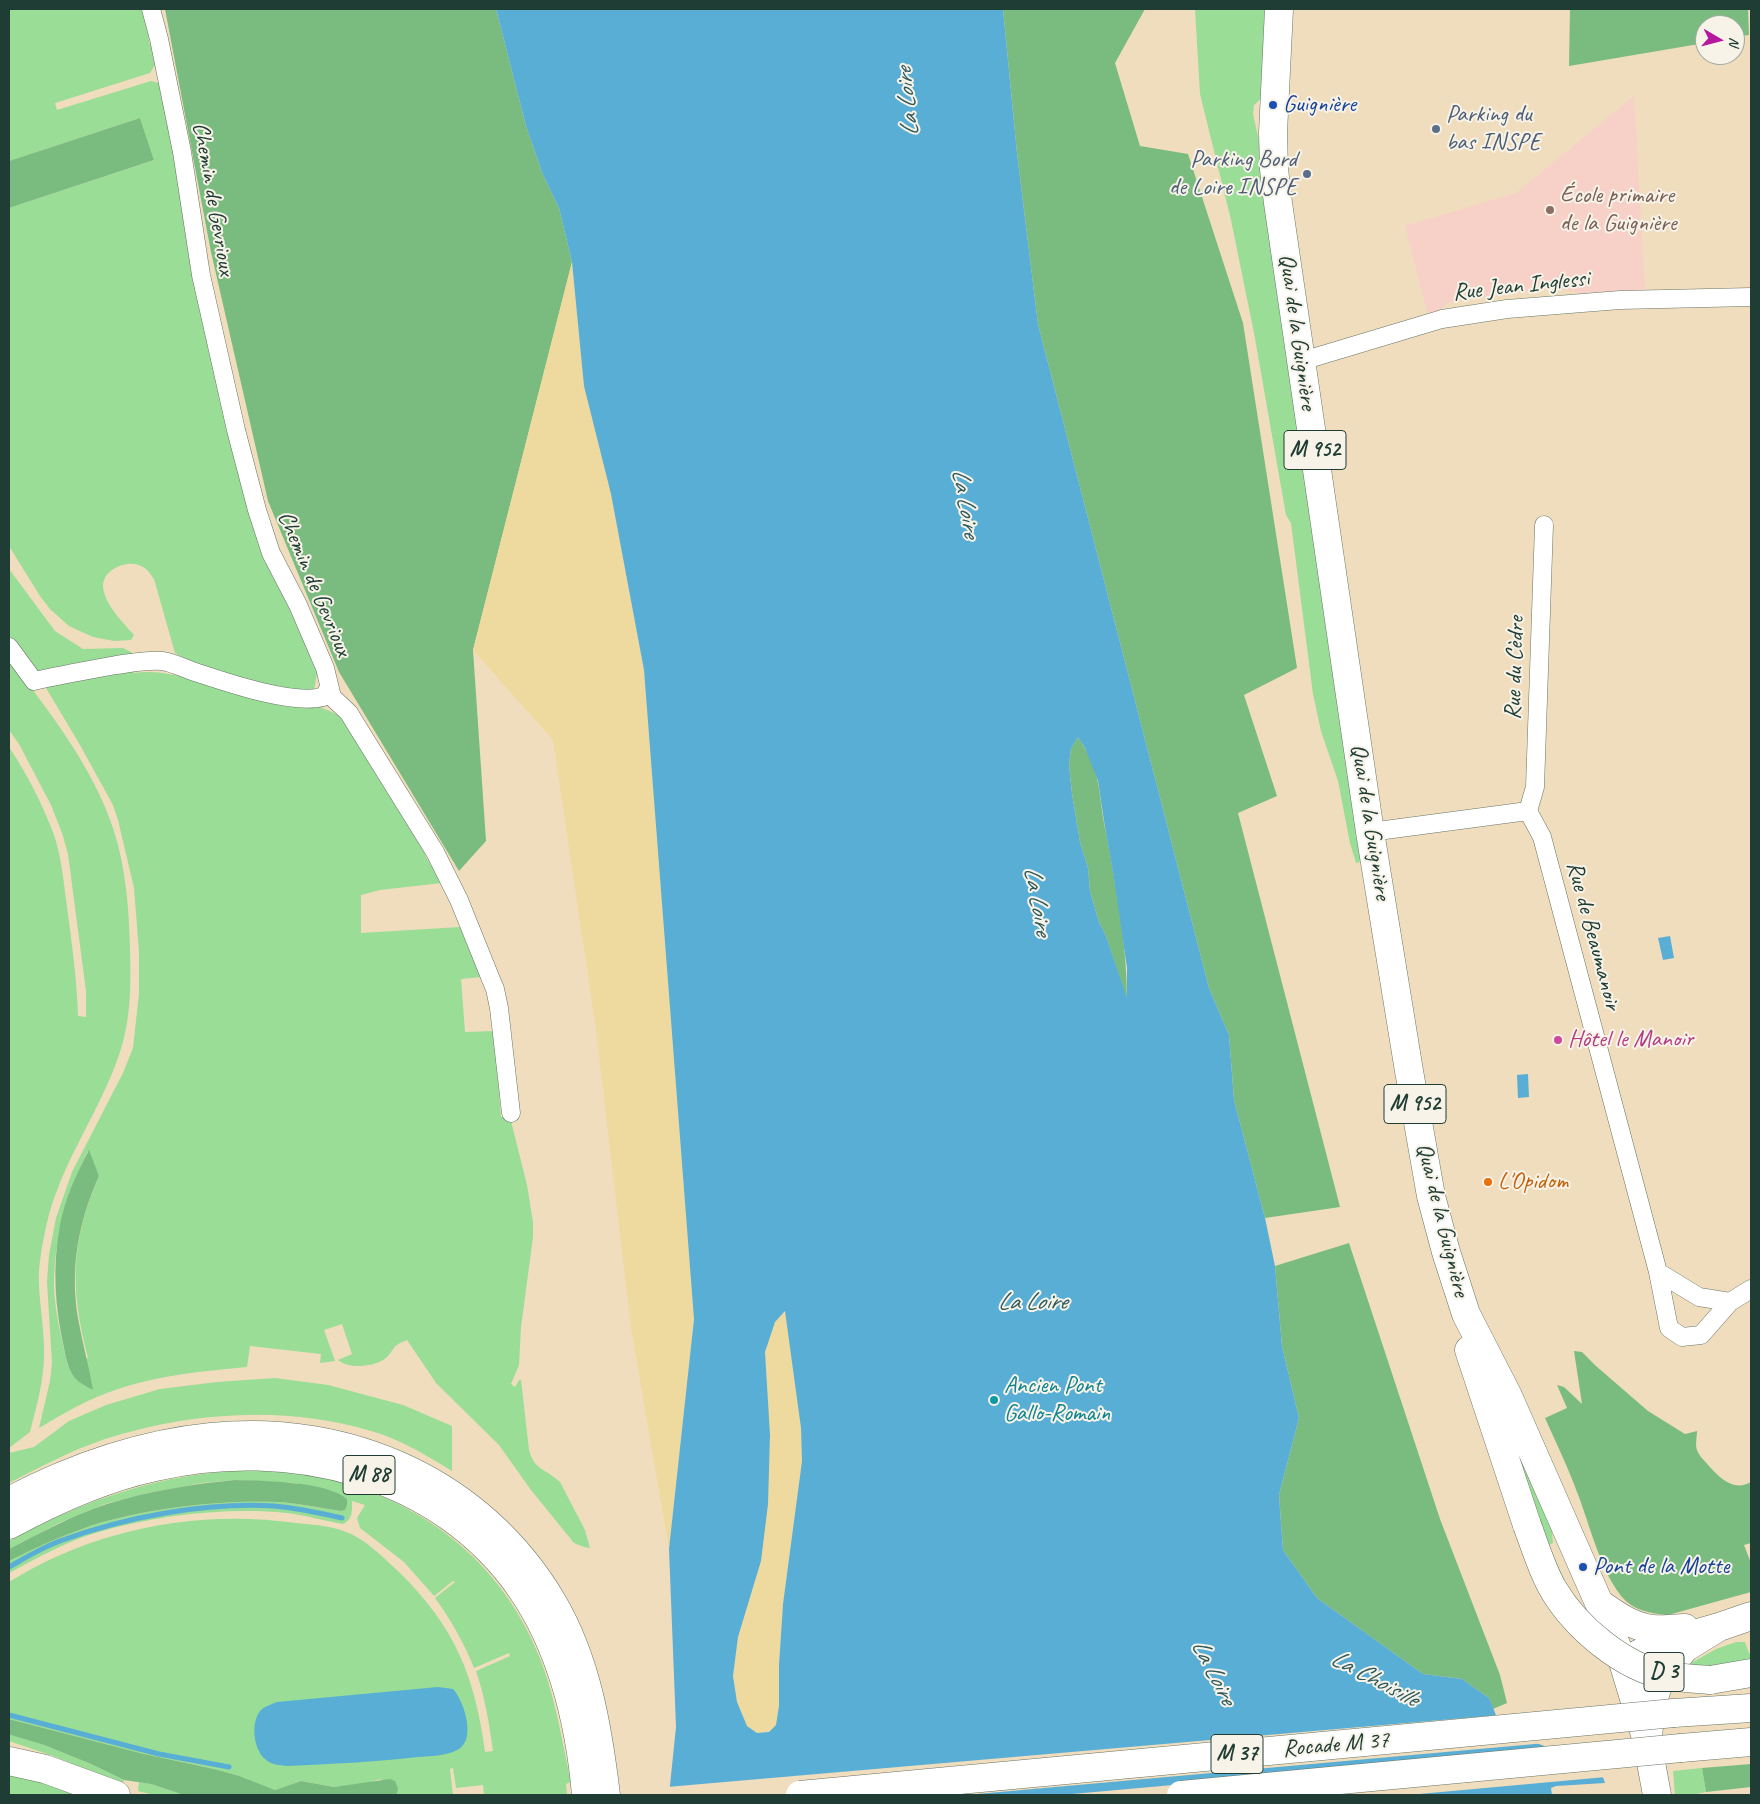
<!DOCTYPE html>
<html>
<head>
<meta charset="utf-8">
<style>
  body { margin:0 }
  #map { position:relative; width:1760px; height:1804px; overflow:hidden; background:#f0ddbd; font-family:Caveat,sans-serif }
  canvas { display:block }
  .frame { position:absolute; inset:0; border:10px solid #1f3d34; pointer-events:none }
  .north { position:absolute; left:1695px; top:15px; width:50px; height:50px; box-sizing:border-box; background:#f7f3e8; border:1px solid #a1aaa0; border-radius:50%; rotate:98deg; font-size:14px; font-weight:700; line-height:20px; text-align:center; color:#1f3d34 }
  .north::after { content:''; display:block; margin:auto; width:18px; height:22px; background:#b5179e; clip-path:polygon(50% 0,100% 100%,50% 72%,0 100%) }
</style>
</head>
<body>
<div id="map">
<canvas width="1760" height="1804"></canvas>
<div class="frame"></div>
<div class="north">N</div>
</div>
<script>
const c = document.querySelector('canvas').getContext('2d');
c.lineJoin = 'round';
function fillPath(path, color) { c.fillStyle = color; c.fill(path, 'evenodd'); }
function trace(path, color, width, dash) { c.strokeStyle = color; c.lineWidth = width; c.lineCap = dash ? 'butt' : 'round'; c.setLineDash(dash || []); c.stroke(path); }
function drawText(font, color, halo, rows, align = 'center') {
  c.font = font + ' Caveat,sans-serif'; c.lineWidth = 4; c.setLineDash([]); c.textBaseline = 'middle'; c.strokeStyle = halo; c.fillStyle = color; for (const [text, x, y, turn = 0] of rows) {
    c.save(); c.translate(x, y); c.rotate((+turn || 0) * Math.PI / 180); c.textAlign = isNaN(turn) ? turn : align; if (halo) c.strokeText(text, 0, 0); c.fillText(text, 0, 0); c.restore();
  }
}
fillPath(new Path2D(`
  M1634,96L1645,293L1585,294L1554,288L1449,302L1429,319L1405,226L1516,193Z`), '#f7d1c8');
fillPath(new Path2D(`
  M9,9H144C148,21 147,32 150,45L155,44L159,56L153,58L155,65L150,73L55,103L57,110L151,81L159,83L163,105H165L246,496L318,668L314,690L285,691L192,663L175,653L154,579C150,574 148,569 141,566C128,559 102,569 103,587C105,605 122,621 134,635L131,640L114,641L93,637L69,626L50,609L40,596L9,546V208L154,160L140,118L9,161Z
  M1195,9H1271L1262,98L1254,105L1253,114L1261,150L1363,861L1356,863L1350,843L1338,781L1321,731L1313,694L1291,523L1286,515L1254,333L1231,220L1200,94Z
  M9,569L55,631L83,649L123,648L133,653L132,657L41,672L36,671L9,635Z
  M9,658C49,712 93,766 114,831C126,869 129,909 130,949C131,984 131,1019 120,1052C100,1113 60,1163 46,1227C42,1246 38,1266 39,1285C40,1309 45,1334 44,1359C43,1384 36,1408 30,1432L9,1448V747C27,774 43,805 54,835C61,855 63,878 66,899C71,938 77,977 78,1016L86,1017V991L68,854L62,833L51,805L19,744L9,730Z
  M134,671V673C170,668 205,685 239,692C269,698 318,700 342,718L421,843L426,857L442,883L380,890L361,895V933L460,927L482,977L461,979L465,1032L494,1031L501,1117H510L527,1185L533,1222V1237L521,1327L519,1365L511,1384L515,1387L519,1380H521L529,1450C534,1470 546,1469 560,1482L585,1530L590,1548L584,1547L574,1543L531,1490L499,1445L436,1383L407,1340C403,1342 396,1344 394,1348C390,1353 389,1356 383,1360C371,1367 349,1369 338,1360L352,1354L342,1324L324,1330L335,1361L320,1363L321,1354L250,1346L247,1367C204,1371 159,1375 118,1389C90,1398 64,1413 39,1428L50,1381L52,1363L47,1282L49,1255L56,1218L72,1172L123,1073L133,1048L139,994V952L134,888L118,820L113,805L80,745L46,688C53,676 118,673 134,671ZM88,1151L99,1176C70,1243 70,1288 88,1358L68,1366C62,1340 55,1314 54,1287C54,1239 66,1193 88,1151Z
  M275,1378L328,1385L403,1405L452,1426V1471C426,1455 400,1439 371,1431C285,1405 190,1412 105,1439C72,1450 40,1467 9,1483V1453L34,1447L69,1421L106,1405L160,1389L217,1382Z
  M1494,1391L1550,1513L1553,1543L1549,1545L1574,1602L1571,1603C1554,1576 1545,1546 1535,1516H1533L1493,1394Z
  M250,1470C272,1471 293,1472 314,1476C418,1496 503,1561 541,1661C556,1700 562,1742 571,1782L566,1784L567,1795H484L483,1785L456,1788L453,1768L450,1769L453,1795H396L380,1779L368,1783L334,1787L301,1781L275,1790L214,1769L140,1753L9,1719V1582C94,1529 197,1509 296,1523C316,1525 337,1526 355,1536C371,1545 385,1559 399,1572C455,1627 475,1676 485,1752L493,1751C489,1723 485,1697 476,1671L510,1656L509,1653L474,1668C464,1643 451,1620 435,1598L455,1582L453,1581L434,1596L404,1562L360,1528L357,1518L365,1505L352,1501C352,1511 353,1519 343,1524C324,1521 306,1515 287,1513C228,1507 159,1515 102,1531C69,1540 39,1557 9,1573V1561C36,1547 64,1535 93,1525C148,1508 219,1500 277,1502C298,1503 320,1508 341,1511L345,1510L296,1483L235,1480L202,1483L148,1493L105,1504L61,1522L9,1549V1541C86,1499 162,1473 250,1470Z
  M1736,1642H1745L1749,1653H1751V1666L1741,1669L1686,1666L1716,1649Z
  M9,1734L44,1745L91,1764L124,1780L122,1785L56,1757L9,1741Z
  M1702,1768L1706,1792L1696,1794L1695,1795H1675L1673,1771Z
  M9,1775L41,1782L77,1795H9Z
  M139,1782L151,1784L184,1795H154L138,1791Z`), '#99dd96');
fillPath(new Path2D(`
  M165,9H496L526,126L543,175L559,208L572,262L473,650L486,841L459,871L339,672L268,501L211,252Z
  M1003,9H1145L1115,63L1140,146L1188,154L1243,323L1297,668L1244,695L1277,796L1238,813L1340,1207L1265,1218L1234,1100L1229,1035L1209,988L1038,324L1017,153Z
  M1570,9H1748L1749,35L1735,37V25H1705V43L1569,66Z
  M140,118L154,160L9,208V161Z
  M1078,737C1087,750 1095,767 1098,783C1101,799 1102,816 1106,832C1116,887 1127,943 1127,1000L1106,936L1099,922L1090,891L1088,868L1080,842L1072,794L1069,765L1071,749Z
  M89,1150L99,1176C78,1223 70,1268 78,1318C82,1342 89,1366 93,1390C86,1386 79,1383 74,1377C68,1368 66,1358 64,1348C55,1307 52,1267 60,1225C65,1199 76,1174 89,1150Z
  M1349,1243L1440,1519L1500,1675L1507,1703L1493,1709L1489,1698L1462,1679L1423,1674L1317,1598L1283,1550L1279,1495L1299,1418L1282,1346L1275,1266Z
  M1574,1351L1582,1352L1596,1366L1648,1411L1685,1434L1697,1431C1697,1437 1695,1445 1697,1450C1699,1456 1705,1461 1709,1466C1720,1478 1734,1492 1751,1482V1543L1744,1545L1751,1563V1592L1668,1615C1656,1614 1642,1612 1631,1605C1604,1587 1589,1521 1577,1492C1568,1467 1556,1443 1545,1418L1567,1408L1557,1385L1564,1387L1582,1404Z
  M235,1480C263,1481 326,1481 347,1499V1505L345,1510L341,1511C320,1508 298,1503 277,1502C219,1500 148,1508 93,1525C64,1535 36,1547 9,1561V1549C40,1533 73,1515 107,1504C149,1491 192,1484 235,1480Z
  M9,1719L140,1753L214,1769L239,1776L275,1790L301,1781L334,1787L390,1779L395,1781L398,1789L396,1795H184L151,1784L124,1780L91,1764L44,1745L11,1735L9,1734Z
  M1751,1764V1787L1706,1792L1702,1768Z`), '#7abc7f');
fillPath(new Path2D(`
  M572,262L584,386L611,494L644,670L694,1319L669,1549L631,1328L596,1030L553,740L473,650Z
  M786,1311L801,1428L802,1461L783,1604L779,1665V1706L776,1725L769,1732L757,1733L747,1726L737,1702L733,1676L738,1637L761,1561L770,1435L764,1352L775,1322Z`), '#eeda9e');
fillPath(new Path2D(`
  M496,9H1003L1017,153L1038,324L1209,988L1229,1035L1234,1100L1265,1218L1275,1266L1282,1346L1299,1418L1279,1495L1283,1550L1317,1598L1423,1674L1462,1679L1489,1698L1500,1725L1528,1740L1599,1766L1605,1783L1556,1786L1551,1788L1552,1795H669L676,1727L669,1549L694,1319L644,670L611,494L584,386L572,262L559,208L543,175L526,126ZM1078,737L1085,748L1098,781L1104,821L1114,878L1127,968V998L1106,936L1099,922L1090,891L1088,868L1080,842L1072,794L1069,765L1071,749ZM785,1311L801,1428L802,1461L783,1604L779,1665V1706L776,1725L769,1732L757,1733L747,1726L737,1702L733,1676L738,1637L761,1561L768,1504L770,1435L765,1352L775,1322Z
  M1670,936L1674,958L1663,960L1658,938Z
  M1528,1074L1529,1097L1518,1098L1517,1075Z
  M438,1687L453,1689C464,1701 476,1738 459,1749C448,1756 431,1756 418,1757C374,1762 331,1764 287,1766C279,1765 271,1765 265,1759C253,1749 250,1720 262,1709C266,1706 272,1704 277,1702Z`), '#59aed5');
fillPath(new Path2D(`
  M1499,1715L1502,1723L1529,1737L1546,1743L966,1795H667V1787Z
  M1565,1750L1602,1765L1606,1777L1408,1795H1061Z`), '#f0ddbd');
trace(new Path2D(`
  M9,1567C25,1558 43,1547 60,1541C125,1517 205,1502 274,1506C297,1508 320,1513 342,1518
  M9,1715L159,1754L229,1767`), '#59aed5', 5);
const street = new Path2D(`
  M151,9L159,39L182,152L201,275L236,430L257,510L271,553L298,605L325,668L332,697L349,713L355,723L435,852L459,900L490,977L495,989L499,1008L511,1113
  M1302,361L1442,319L1507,309L1620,300L1751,297
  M9,647L34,681C61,675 89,670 116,665C131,663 146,660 162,661C175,663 185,669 198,673C228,683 293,705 323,697L329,688
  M1528,811L1535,787L1544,525
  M1370,832L1528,811L1542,837L1658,1272L1699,1297L1730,1302L1751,1289
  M1658,1272L1669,1328L1682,1337L1701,1335L1730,1302`);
const primary = new Path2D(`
  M1279,9L1273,133L1274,169L1278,203L1370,832L1409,1071L1431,1196L1446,1252L1466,1314L1508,1396L1599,1603L1623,1662L1647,1741L1657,1795
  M1469,1350L1527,1525
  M1599,1603C1615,1614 1632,1627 1653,1629C1663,1630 1674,1628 1685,1628
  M1623,1662L1656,1645L1719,1627L1751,1616
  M1710,1680L1751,1673
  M1648,1734L1653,1700L1662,1675L1685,1648L1719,1627`);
const highway = new Path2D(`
  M9,1501C72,1468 140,1444 211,1437C349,1423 482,1482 553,1603C587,1661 598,1729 606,1795
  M9,1525C55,1500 103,1478 155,1467C289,1436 441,1472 522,1590C562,1649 580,1725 586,1795
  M1674,1713L1751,1708
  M1681,1748L1751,1742
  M9,1761L45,1769L116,1795`);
trace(street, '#687564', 19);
trace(primary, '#687564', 29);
trace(highway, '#687564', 29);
trace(street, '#fff', 18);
trace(primary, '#fff', 28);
trace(highway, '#fff', 28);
const primaryBridge = new Path2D(`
  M1527,1525C1535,1546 1542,1570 1553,1589C1576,1628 1623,1667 1667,1676C1681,1678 1696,1679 1710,1680`);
const highwayBridge = new Path2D(`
  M800,1795L1674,1713
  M1181,1795L1681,1748`);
trace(primaryBridge, '#687564', 29, []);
trace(highwayBridge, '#687564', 29, []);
trace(primaryBridge, '#fff', 28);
trace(highwayBridge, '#fff', 28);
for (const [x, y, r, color] of [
  [1273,105,5,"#1a4fb4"],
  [1436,129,5,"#5c6f8a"],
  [1307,174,5,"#5c6f8a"],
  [1550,210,5,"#8d6e63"],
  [1558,1040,5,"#d1479c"],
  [1488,1182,5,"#e8710a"],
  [994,1400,5,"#0f9aa8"],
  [1583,1567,5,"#1a4fb4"]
]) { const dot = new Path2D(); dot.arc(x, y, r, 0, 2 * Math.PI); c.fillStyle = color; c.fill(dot); trace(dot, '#f7f3e8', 2); }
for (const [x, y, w] of [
  [1315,450,62],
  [1415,1104,62],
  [369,1475,52],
  [1664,1672,40],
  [1237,1754,52]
]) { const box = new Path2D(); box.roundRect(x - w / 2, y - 19.5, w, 39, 4); c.fillStyle = '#f7f3e8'; c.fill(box); trace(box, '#1f3d34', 1); }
drawText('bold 22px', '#1f3d34', null, [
  ["M 952",1315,450],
  ["M 952",1415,1104],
  ["M 88",369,1475],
  ["D 3",1664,1672],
  ["M 37",1237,1754]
]);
drawText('24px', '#164399', '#f7f3e8', [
  ["Guignière",1283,105],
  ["Pont de la Motte",1593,1567]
], 'left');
drawText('24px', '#4e5e75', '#f7f3e8', [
  ["Parking du",1446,115],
  ["bas INSPE",1446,143],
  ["Parking Bord",1297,160,"right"],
  ["de Loire INSPE",1297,188,"right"]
], 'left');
drawText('24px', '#785e54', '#f7f3e8', [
  ["École primaire",1560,196],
  ["de la Guignière",1560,224]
], 'left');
drawText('24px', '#1f3d34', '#f7f3e8', [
  ["Chemin de Gevrioux",213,199,80],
  ["Rue Jean Inglessi",1521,286,-6],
  ["Quai de la Guignière",1297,332,82],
  ["Chemin de Gevrioux",314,584,67],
  ["Rue du Cèdre",1515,668,-88],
  ["Quai de la Guignière",1370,822,81],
  ["Rue de Beaumanoir",1593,936,75],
  ["Quai de la Guignière",1442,1220,76],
  ["Rocade M 37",1336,1745,-5]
]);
drawText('24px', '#b23c85', '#f7f3e8', [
  ["Hôtel le Manoir",1568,1040]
], 'left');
drawText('24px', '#c56008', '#f7f3e8', [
  ["L'Opidom",1498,1182]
], 'left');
drawText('24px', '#0d838f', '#f7f3e8', [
  ["Ancien Pont",1004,1386],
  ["Gallo-Romain",1004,1414]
], 'left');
drawText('italic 25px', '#2e595c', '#f7f3e8', [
  ["La Loire",908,102,-96],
  ["La Loire",965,503,80],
  ["La Loire",1037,901,80],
  ["La Loire",1032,1302],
  ["La Loire",1213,1672,63],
  ["La Choisille",1374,1679,28]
]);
</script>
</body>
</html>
